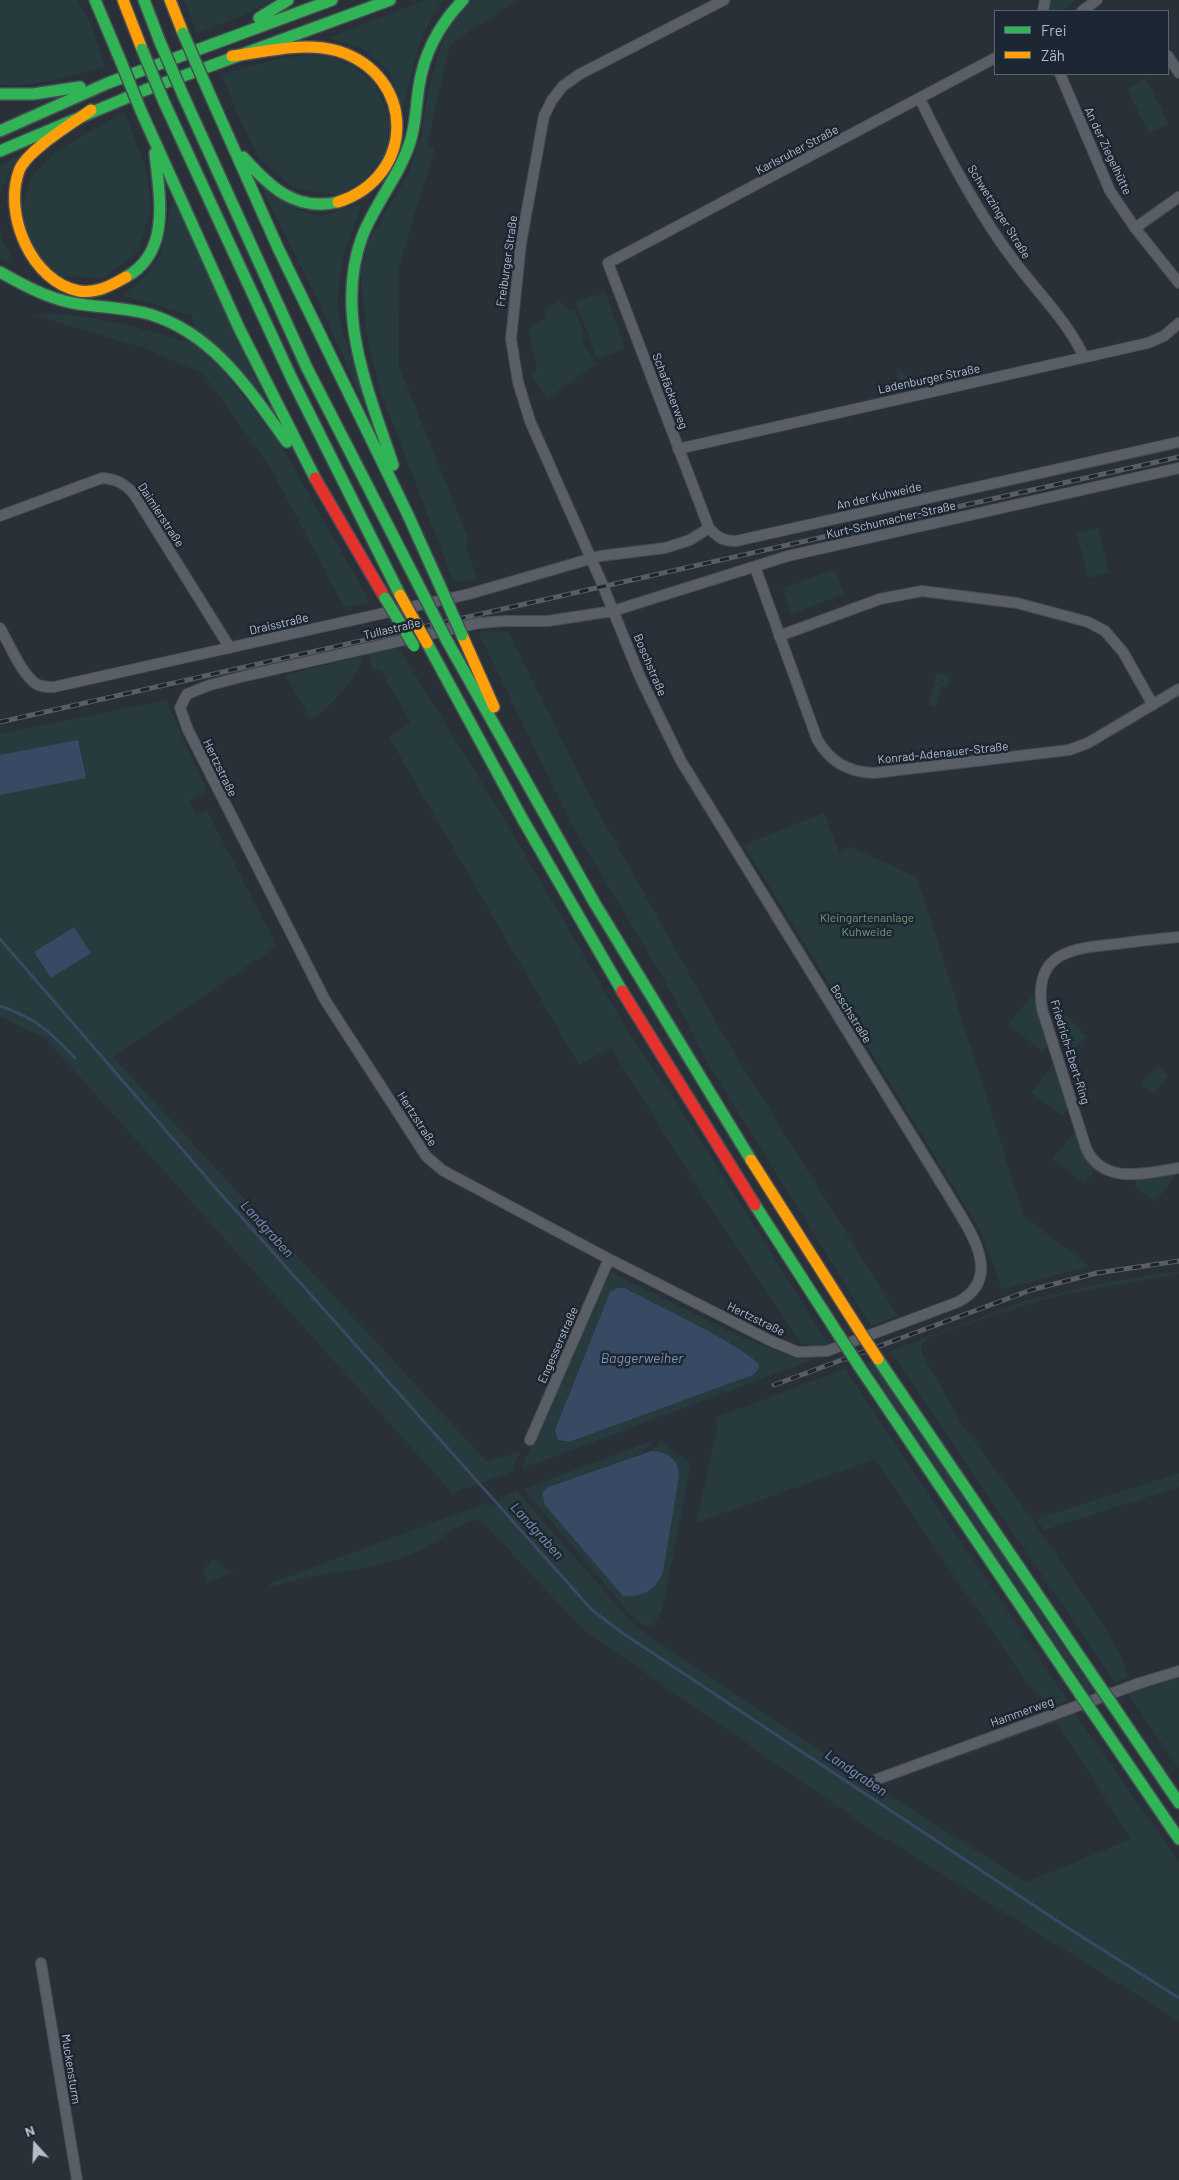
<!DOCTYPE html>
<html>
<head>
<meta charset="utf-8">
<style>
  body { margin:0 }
  #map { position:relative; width:1179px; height:2180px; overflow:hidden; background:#2a3038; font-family:Barlow,sans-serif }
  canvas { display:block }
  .legend { position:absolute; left:994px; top:10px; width:175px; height:65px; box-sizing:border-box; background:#1d2633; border:1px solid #59626f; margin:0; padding:6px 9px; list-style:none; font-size:15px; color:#b4bcc9 }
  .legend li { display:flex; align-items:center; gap:10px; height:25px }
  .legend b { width:25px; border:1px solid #59626f }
  .north { position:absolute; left:10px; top:2120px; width:50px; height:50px; -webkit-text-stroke:4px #1d2633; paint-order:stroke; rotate:340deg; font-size:14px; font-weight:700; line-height:20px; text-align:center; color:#b4bcc9 }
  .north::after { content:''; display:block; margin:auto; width:18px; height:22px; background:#b4bcc9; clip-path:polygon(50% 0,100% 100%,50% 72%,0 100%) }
</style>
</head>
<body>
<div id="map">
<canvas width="1179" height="2180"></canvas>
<ul class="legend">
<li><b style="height:6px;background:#30b455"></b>Frei</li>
<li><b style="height:6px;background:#ff9f0a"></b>Zäh</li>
</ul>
<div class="north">N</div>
</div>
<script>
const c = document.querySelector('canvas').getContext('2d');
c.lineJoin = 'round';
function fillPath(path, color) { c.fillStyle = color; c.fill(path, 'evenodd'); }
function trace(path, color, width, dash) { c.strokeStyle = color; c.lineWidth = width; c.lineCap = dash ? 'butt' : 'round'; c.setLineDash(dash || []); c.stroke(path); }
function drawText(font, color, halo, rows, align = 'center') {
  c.font = font + ' Barlow,sans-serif'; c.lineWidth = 5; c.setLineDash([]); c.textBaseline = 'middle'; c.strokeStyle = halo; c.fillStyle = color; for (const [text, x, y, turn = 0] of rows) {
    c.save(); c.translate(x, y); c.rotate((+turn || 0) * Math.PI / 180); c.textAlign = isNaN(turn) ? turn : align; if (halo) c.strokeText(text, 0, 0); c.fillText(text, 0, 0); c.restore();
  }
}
fillPath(new Path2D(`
  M0,0H77L90,22L106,67C72,75 35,88 0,85Z
  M184,0H272L250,13L197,33Z
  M426,0H444C418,28 413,73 403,109L389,72L363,48L327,38Z
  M472,0H517L450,44L427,146L435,148L398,270L399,366L468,538L466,548L477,577L454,583L381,393L368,343L360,273L369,240L407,176L421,138L428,90L443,40L455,19Z
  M1048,0H1077L1059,11L1047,9Z
  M309,55L333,57L353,67L376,85L390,121L385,154L363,182L337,195L293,188L260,159L236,111L222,74L286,57Z
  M1146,79L1169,125L1149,134L1127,89Z
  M124,112L146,167L151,210L138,252L103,278L59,276L31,252L20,217L31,178L55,152Z
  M28,150L11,168L0,195V165Z
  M260,185L297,209L320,216L362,204L342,261L337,304L343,333L378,436L319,302Z
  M173,199L273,415L223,371L278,440L370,602L345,608L270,467L203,374L147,349L33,315C83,309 147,331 195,344L192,315L123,296L147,274L160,256Z
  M0,221L1,237L10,254L8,263L0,259Z
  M605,292L625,348L597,359L576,302Z
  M560,301L566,308L575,310L585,336L581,340L597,364L547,399L530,374L537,369L528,328L546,317L543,310Z
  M900,370L906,375L909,382L903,391L898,394L893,393L890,389L898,379L897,371Z
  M1098,528L1109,573L1088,578L1077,533Z
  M835,569L844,594L791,614L782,589Z
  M508,631L589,795L724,1036L898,1316L871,1326L710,1067L665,981L573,827L478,632Z
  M398,647L497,807L631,1036L675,1100L829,1345L816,1346L801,1343L705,1199L611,1048L579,1065L389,737L411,723L380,669L372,671L370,653Z
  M358,657L362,661C357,679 328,709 311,719L285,675Z
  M936,673L950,676L948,687L941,686L936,707L929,705Z
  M166,700L207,791L189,800L197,816L207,811L277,946L113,1057L487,1462L521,1451L511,1472L452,1493L46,1039L0,1017V734Z
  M824,813L840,855L848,846L917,877L1024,1216L1089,1266L1002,1290L982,1233L744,845Z
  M1033,994L1048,1045L1042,1051L1008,1024Z
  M1053,1010L1066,1015L1087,1037L1067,1055Z
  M1054,1063L1068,1109L1062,1116L1031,1092Z
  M1159,1066L1168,1076L1153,1095L1141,1083Z
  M1075,1132L1081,1148L1097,1169L1084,1183L1052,1159Z
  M1177,1174L1155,1202L1135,1187L1136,1180Z
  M1179,1271V1274L1076,1292L1038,1301L928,1338L921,1344L922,1354L962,1424L1028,1514L1103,1624L1123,1659L1127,1677L1115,1683L890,1351L1025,1301L1107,1282Z
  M611,1272L743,1338L796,1358L815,1359L521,1469ZM625,1288L737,1348L758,1370L753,1375L569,1442H562L555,1435L616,1289Z
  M872,1361L1093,1690L1088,1692L867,1364Z
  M845,1369L1068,1701L1054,1705L1029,1686L875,1459L696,1523L718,1424L714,1418Z
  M654,1440L642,1453L548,1487L542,1493L675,1459L669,1454L651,1451L661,1442L691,1464L662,1611L653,1625C644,1627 639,1622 632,1616L524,1489Z
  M1179,1473V1487L1044,1530L1037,1519Z
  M517,1491L636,1627L848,1769L1026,1882L1131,1839L1057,1722L937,1765L935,1757L1071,1708L1179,1862V2021L870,1829L581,1628L482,1521C468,1516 438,1542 425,1548C393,1564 360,1569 325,1574C306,1576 288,1583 270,1588L271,1583L489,1502L494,1506L502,1497Z
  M213,1559L227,1570L236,1572L206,1583L207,1578L202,1571Z
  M1179,1673V1769L1127,1692Z`), '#273a3e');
fillPath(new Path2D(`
  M78,740L86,778L0,795V755Z
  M74,927L91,953L51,978L34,952Z
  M617,1288H625C650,1302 747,1347 759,1365L758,1370L753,1375L569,1442L558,1440L555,1430L610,1292Z
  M651,1451C669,1452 678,1458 679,1476L663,1572C655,1590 643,1598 623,1596L545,1505L542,1493L548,1487Z`), '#384963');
trace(new Path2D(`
  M0,939L213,1185L592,1610L621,1632L1065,1926L1179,1998
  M0,1006C37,1019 48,1030 75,1058`), '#384963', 3);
const street = new Path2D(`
  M724,0L580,74L563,86L552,100L544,116L521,243L511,339L518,382L530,421L601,581L640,677L681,761L949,1196C967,1227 1006,1277 958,1302L827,1351L798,1352L771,1341L609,1259L442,1170L426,1156L325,1000L188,730L180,708L187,694L210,685L245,676L479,623L505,621H548L613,611L788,556L1179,468
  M1043,11L1045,0
  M1082,11L1097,0
  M1168,56L1179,73
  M995,58L608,263L709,528C718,538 724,541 736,541L1179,442
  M1060,74L1110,191L1135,228L1179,283
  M920,99C946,153 976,210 1012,258C1036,291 1067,320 1084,357
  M1135,228L1179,197
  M678,449L1148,343L1164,336L1179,323
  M0,516L102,478C116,479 124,483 134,494L230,648
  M755,567L817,739C830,762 848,772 874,773L1069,750L1088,743L1179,689
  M0,628C9,643 21,673 35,683C40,687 47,687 54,687L469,594L600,556L665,548L690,540L709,528
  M779,636L880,599L922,591L1017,603L1088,622L1105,631L1123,652L1153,705
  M1179,937C1158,939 1138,941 1117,944C1072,948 1033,952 1042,1009L1086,1148C1103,1186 1147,1173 1179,1168
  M530,1440L609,1259
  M875,1780L1140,1683L1179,1671
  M41,1963L77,2180`);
const fast = new Path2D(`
  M95,0L119,57
  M144,0L160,42
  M259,18L288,0
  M206,86L278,248L408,515L440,586
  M0,94H33L80,87
  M183,95L307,368L421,590
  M164,102L291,377L400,595
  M141,111L239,328L315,478
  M0,131L108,83L332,0
  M0,151L145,90L390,0
  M243,157C269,186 295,212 338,202
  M0,272C23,285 47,298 73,303C99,308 126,307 152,315C215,335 250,391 287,442
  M126,277C172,252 159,195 155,153
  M393,465C369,392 334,314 362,237C375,203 401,174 411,139C416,122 416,104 419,86C424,53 440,24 463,0
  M446,639L594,902L751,1160
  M427,643L523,820L622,991
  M755,1205L840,1337
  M878,1359L1101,1688
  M859,1366L1080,1694
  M1110,1701L1179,1803
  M1089,1707L1179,1839`);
const slow = new Path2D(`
  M123,0L142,49
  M170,0L183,33
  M232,56C265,52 305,41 338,51C417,76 416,177 338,202
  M91,110C73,123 26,151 19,171C3,215 32,282 79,291C96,294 112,285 126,277
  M462,635L494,707
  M751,1160L859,1330`);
const jam = new Path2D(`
  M315,478L385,598
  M622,991L755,1205`);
trace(street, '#484c53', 12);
trace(fast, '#474c53', 14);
trace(slow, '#474c53', 14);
trace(jam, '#474c53', 14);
trace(street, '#5a5e66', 10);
trace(fast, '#30b455', 11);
trace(slow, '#ff9f0a', 11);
trace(jam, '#e5322d', 11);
const rail = new Path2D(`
  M0,722L1179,457
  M774,1385L1031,1290L1097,1273L1179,1261`);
trace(rail, '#595d64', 5);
trace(rail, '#1d2633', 3, [9]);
const fastBridge = new Path2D(`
  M183,33L206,86
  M160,42L183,95
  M142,49L164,102
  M119,57L141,111
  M440,586L462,635
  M421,590L446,639
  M385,598L414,646
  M840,1337L859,1366
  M1101,1688L1110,1701
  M1080,1694L1089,1707`);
const slowBridge = new Path2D(`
  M400,595L427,643
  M859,1330L878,1359`);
trace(fastBridge, '#474c53', 14, []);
trace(slowBridge, '#474c53', 14, []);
trace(fastBridge, '#30b455', 11);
trace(slowBridge, '#ff9f0a', 11);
drawText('12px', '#b4bcc9', '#1d2633', [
  ["Karlsruher Straße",797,150,-28],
  ["An der Ziegelhütte",1108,151,65],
  ["Schwetzinger Straße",999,212,58],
  ["Freiburger Straße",507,261,-82],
  ["Ladenburger Straße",929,379,-12],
  ["Schafäckerweg",670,391,69],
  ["An der Kuhweide",879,496,-13],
  ["Daimlerstraße",161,515,57],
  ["Kurt-Schumacher-Straße",891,520,-13],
  ["Draisstraße",279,624,-13],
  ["Tullastraße",392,629,-13],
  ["Boschstraße",650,665,67],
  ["Konrad-Adenauer-Straße",943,753,-6],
  ["Hertzstraße",220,768,64],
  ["Boschstraße",851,1014,58],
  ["Friedrich-Ebert-Ring",1070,1052,73],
  ["Hertzstraße",417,1119,57],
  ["Hertzstraße",756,1319,26],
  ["Engesserstraße",558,1345,-66],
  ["Hammerweg",1022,1712,-20],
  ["Muckensturm",71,2069,81]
]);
drawText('12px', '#6b9a76', '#1d2633', [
  ["Kleingartenanlage",867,918],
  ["Kuhweide",867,932]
]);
drawText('italic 14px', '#7c92b1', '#1d2633', [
  ["Landgraben",267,1229,48],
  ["Baggerweiher",642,1358],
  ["Landgraben",537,1531,48],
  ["Landgraben",856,1773,34]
]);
</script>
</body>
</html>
